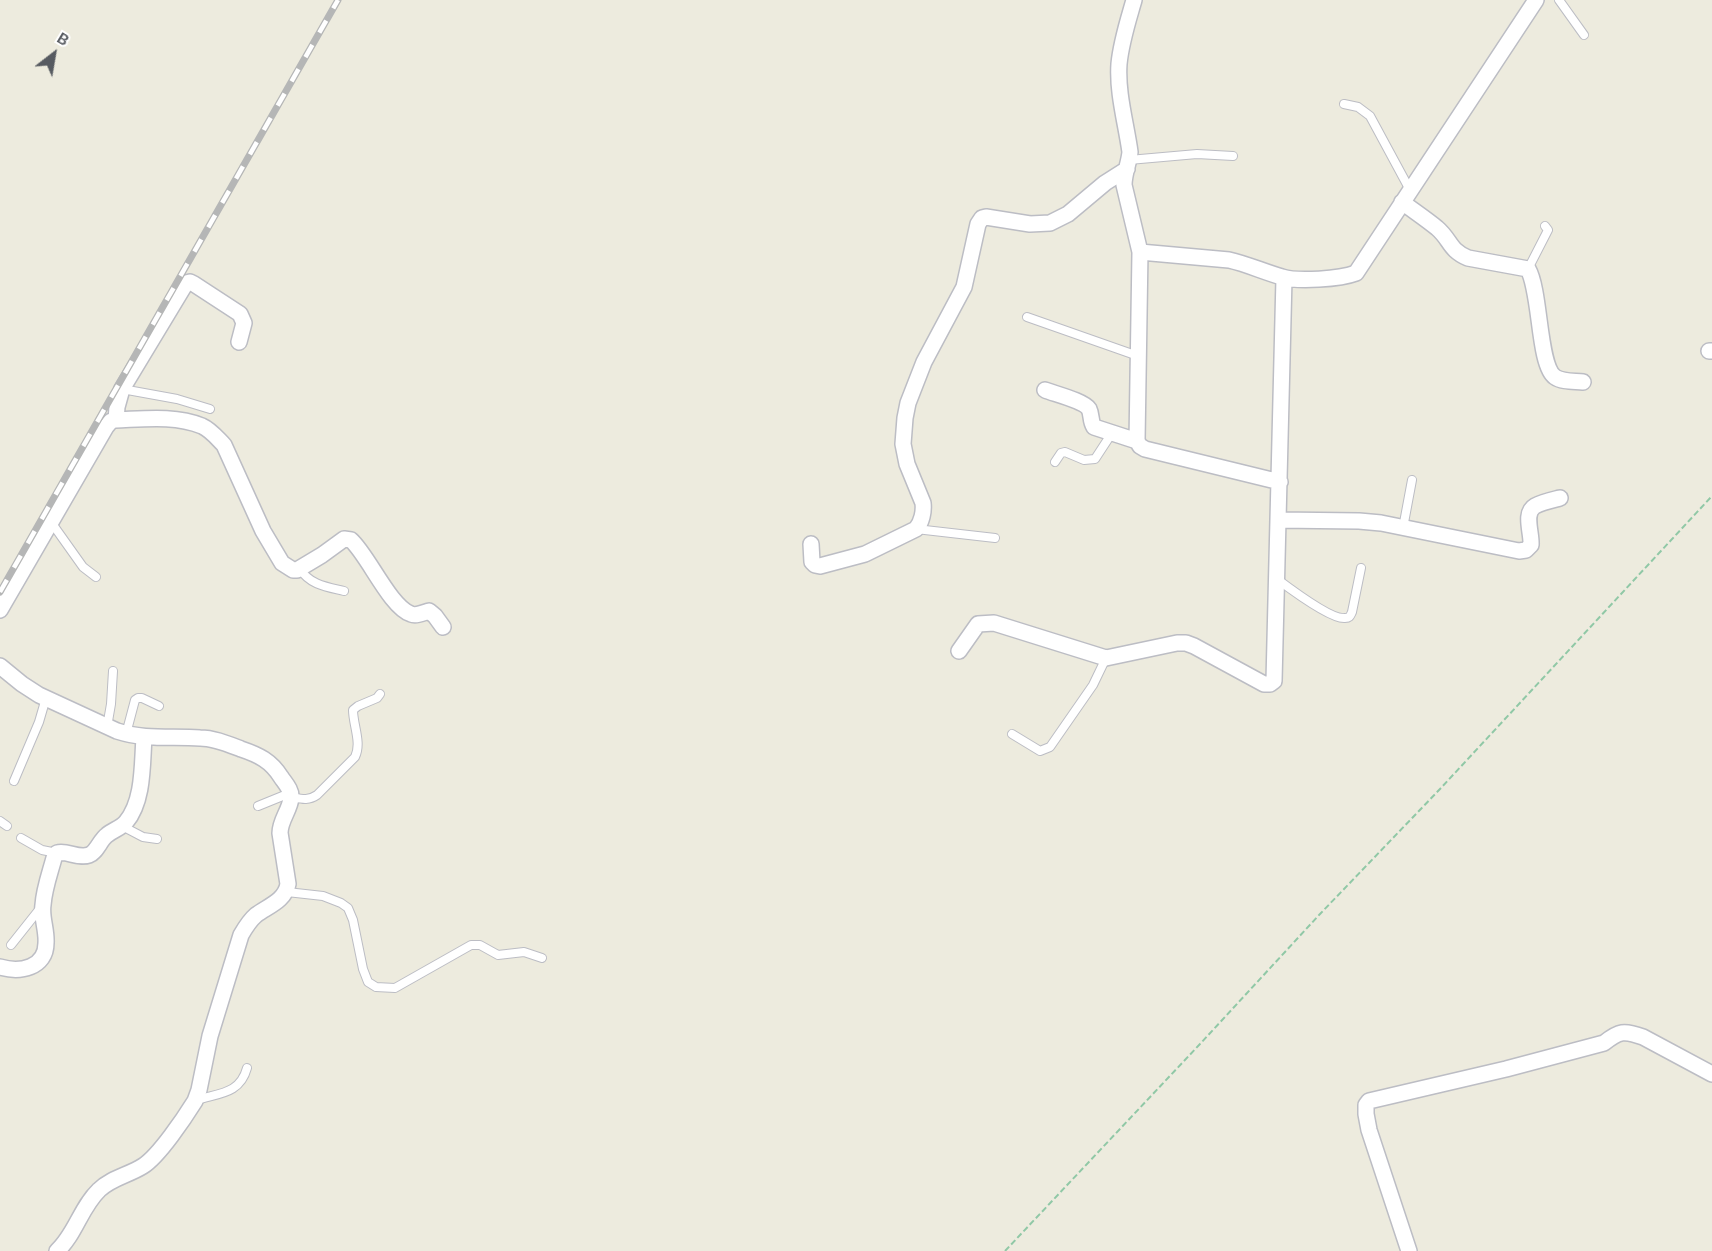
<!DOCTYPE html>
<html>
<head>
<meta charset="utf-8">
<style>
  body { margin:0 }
  #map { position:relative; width:1712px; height:1251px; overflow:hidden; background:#edebde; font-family:Lato,sans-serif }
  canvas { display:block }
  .north { position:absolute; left:24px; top:24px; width:60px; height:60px; -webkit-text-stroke:4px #fff; paint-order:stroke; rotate:31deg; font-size:16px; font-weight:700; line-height:24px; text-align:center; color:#575b61 }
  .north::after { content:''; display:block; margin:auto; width:21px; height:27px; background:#575b61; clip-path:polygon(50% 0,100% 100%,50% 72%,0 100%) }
</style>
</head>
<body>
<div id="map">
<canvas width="1712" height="1251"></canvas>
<div class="north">B</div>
</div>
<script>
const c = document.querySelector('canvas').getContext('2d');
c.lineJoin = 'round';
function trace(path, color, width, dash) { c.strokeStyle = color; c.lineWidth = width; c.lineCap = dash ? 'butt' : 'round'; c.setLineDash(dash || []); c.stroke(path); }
const service = new Path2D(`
  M1559,0L1584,35
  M1344,104L1358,107L1370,116L1410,190
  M1129,160L1197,154L1233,156
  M1528,269L1546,234L1548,230L1545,226
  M1027,317L1138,356
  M122,389L177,399L210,409
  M1055,462L1061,453L1065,452L1084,460L1095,459L1112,433
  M51,522L83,567L96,577
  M1403,528L1412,480
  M916,529L995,538
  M300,569C310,585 327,587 344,591
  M1277,579C1289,588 1332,620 1345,618C1350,618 1350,616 1352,612L1361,568
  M107,727L111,704L113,671
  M126,734L135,700L138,698H142L159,706
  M1012,734L1040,751L1050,747L1093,685L1106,658
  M14,781L39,722L46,698
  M291,797C302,799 308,801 317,795L355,757C362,743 353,725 353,710L358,706L377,698L380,694
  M258,806L290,793
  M0,821L7,826
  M122,826L143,837L157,839
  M21,838L42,850L57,853
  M287,892L323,896L341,903L348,908L353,920L363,969L368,982L376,987L395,988L471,945H480L498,955L524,952L542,958
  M11,945L42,906
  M197,1100C219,1093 240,1094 247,1068`);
const minor = new Path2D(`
  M1134,0C1128,21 1121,42 1119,64C1117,93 1126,123 1130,152C1129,163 1124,174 1124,185L1140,252L1137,441L1140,446L1145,449L1280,482
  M1402,202C1414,211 1426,219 1437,228C1451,240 1449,250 1468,258L1528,269C1541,292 1538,365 1555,377C1562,382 1575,381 1583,382
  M1140,252L1229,260C1247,264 1264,272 1282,277C1298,282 1340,279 1356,273L1536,0
  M1709,351H1712
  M1045,390C1055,394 1084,401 1089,409C1092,415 1090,421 1094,427L1137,441
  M116,420L117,407L122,389L186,283L190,282L194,284L240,314L244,323L239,342
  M1278,520L1359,521L1381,523L1519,551L1526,550L1531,545C1532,533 1523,513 1535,506C1542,502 1552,500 1560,498
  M811,544L812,562L815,565L820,566L865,554L916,529C922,522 924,511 923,503L907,464L903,444L905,418L908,403L924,362L964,287L978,224L982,218L986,217L1030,224L1050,223L1068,214L1105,183L1127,169
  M0,610L106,427L111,421L116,420C144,419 175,415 202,426C211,430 217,438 224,445L263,531L282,563L293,570H297L322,555L344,539L351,540C368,555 390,607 411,614C416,616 423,613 429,611L435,616L443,627
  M959,651L978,624L994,623L1106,658L1177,643H1186L1194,646L1264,684H1270L1274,681L1284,278
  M0,666L22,684L39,695L117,731C145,740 172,736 200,738C214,738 228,744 241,749C259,755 271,761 281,777C285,783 292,790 291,798C290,810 280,820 280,833L288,884C285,901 268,906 256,915C249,921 245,928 241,935L210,1036L199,1090L195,1101C185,1117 159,1156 143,1166C129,1175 111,1178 99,1190C81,1207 75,1235 57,1251
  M0,967C20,973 46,968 46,943C47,930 41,917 43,905C44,889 50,873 54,858L57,853C67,850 78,859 89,855C97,852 100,840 107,835C113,830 121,828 126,822C144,801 142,763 144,738
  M1409,1251L1369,1130L1366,1114V1105L1369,1101L1506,1069L1604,1043C1619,1031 1624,1030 1643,1037L1712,1074`);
trace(service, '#bcbdc4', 10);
trace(minor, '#bcbdc4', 18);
trace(new Path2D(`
  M1005,1251L1200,1044L1320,914L1440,789L1712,496`), '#90c8a6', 2, [6, 3]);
trace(service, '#fff', 8);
trace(minor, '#fff', 15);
const rail = new Path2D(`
  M0,592L338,0`);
trace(rail, '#b5b6b6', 7);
trace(rail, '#fff', 4.5, [14]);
</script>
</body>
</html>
